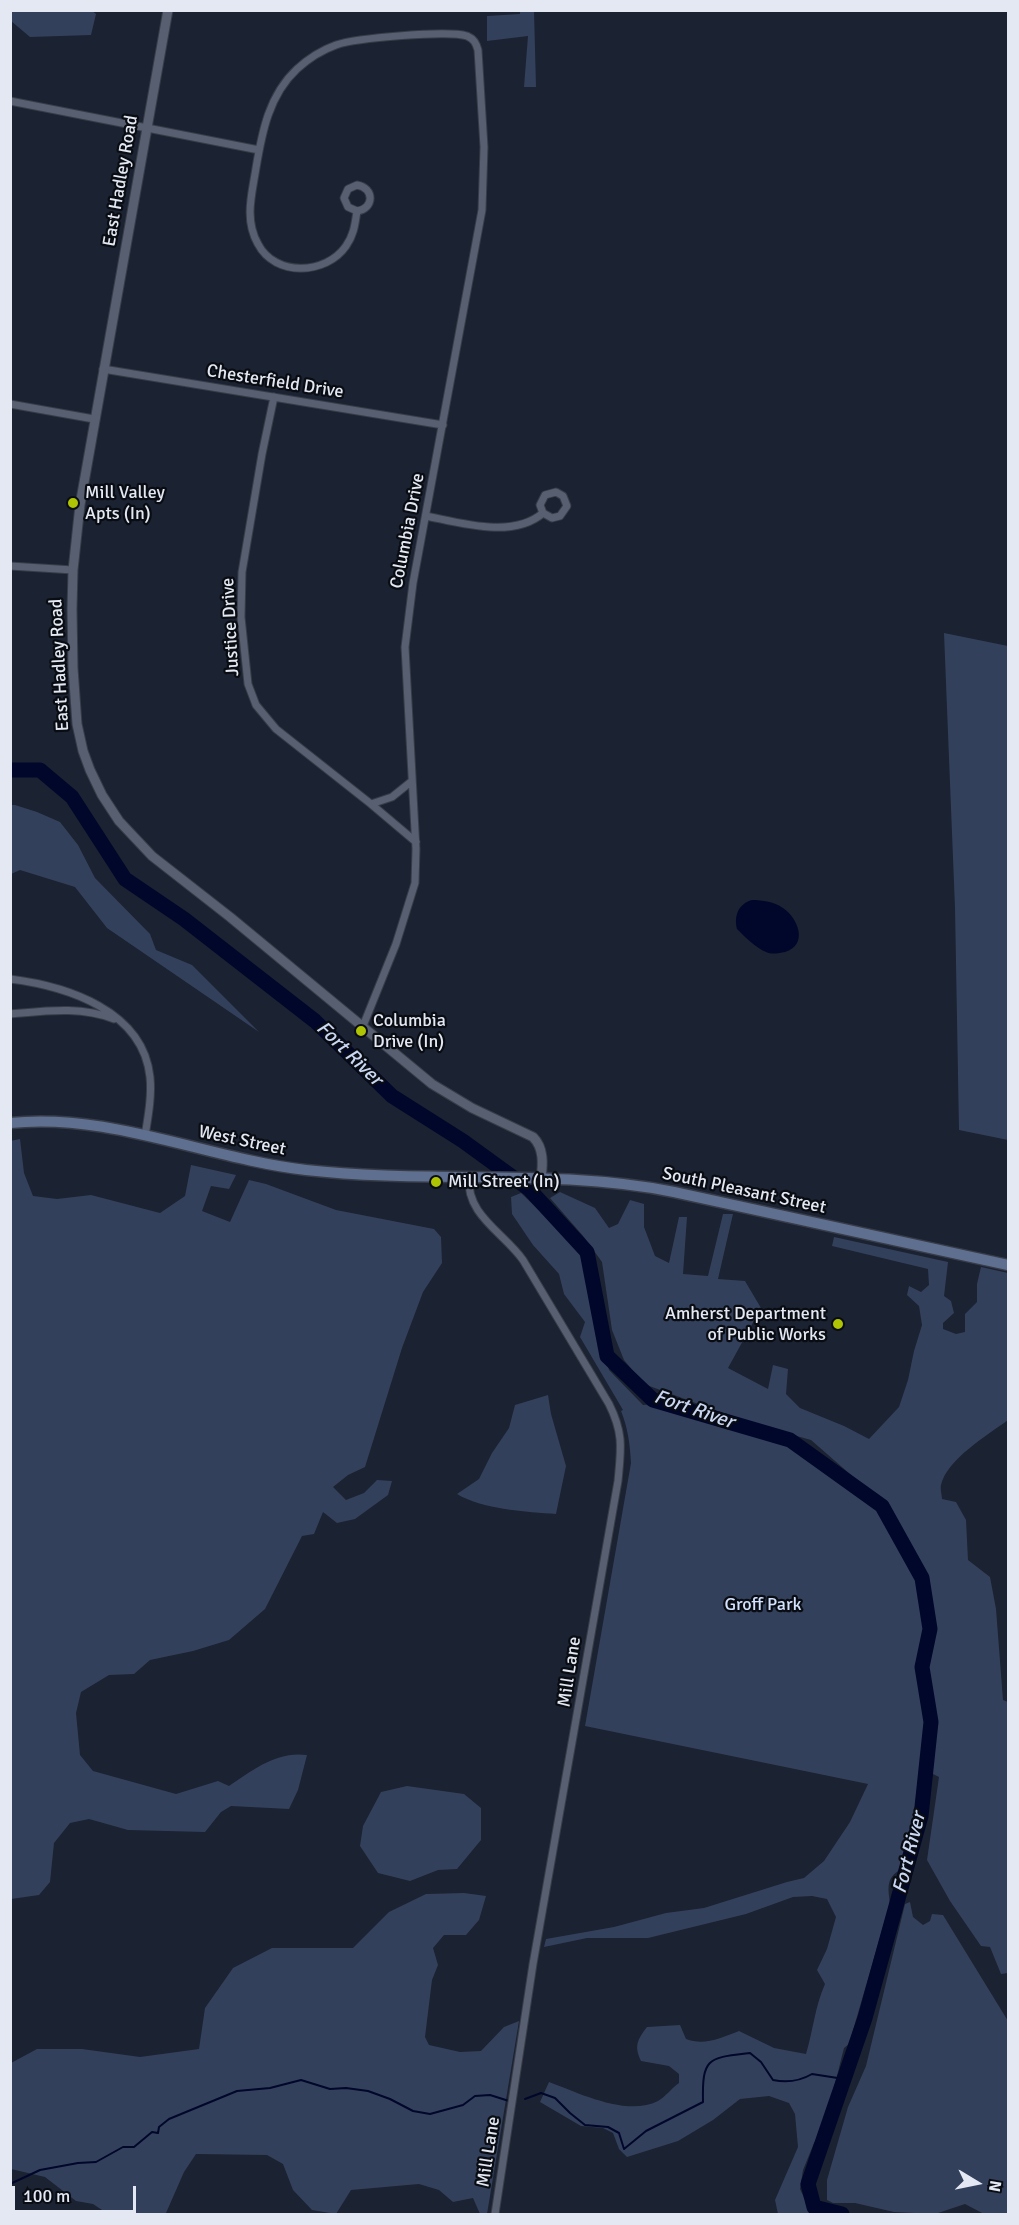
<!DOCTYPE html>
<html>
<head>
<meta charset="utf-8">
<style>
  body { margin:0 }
  #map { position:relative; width:1019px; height:2225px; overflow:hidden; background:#1b2231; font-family:Signika,sans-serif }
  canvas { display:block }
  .frame { position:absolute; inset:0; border:12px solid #e3e8f2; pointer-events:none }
  .north { position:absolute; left:947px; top:2153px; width:60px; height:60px; -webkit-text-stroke:4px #090c12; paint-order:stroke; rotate:100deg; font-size:16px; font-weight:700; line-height:24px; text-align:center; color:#e3e8f2 }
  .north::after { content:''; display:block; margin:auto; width:21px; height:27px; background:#e3e8f2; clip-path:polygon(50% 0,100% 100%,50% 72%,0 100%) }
  .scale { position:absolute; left:12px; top:2186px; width:124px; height:27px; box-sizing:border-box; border:3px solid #e3e8f2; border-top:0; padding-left:8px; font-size:18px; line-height:21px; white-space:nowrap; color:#e3e8f2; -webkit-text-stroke:4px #090c12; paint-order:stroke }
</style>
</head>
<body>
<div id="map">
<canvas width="1019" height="2225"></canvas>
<div class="frame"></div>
<div class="north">N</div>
<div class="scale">100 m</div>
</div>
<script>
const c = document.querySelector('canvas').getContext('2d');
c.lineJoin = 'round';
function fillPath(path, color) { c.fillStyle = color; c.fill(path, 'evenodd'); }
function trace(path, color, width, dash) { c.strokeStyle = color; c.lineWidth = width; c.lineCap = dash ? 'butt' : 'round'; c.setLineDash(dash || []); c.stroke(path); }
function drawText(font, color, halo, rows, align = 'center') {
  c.font = font + ' Signika,sans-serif'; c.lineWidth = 4.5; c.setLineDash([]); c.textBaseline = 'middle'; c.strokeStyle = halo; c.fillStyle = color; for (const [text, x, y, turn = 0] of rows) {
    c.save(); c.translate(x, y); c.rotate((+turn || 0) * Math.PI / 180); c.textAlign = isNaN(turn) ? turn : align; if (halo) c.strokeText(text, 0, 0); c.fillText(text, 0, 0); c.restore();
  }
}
fillPath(new Path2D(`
  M91,10L96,14L91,35L30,37L11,21V11Z
  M520,11H534L536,87H524L528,36L487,41V16L520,14Z
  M944,633L1008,646V1140L959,1130L955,908Z
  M11,805H15L37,812L60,822L78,845L95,878L150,934L156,950L192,965L259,1032L107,928L75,887L20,870L11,874Z
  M20,1139L24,1173L33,1196L57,1199L91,1195L160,1213L185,1196L191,1165L236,1175L229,1189L211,1186L202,1211L230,1222L249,1180L266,1184L336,1210L434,1229L441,1237L442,1263L423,1292L402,1348L365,1467L348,1475L333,1487L346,1500L364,1493L377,1480L392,1481L388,1495L355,1519L337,1523L323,1512L314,1534L302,1536L265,1609L229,1640L193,1651L150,1660L134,1674L109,1675L81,1692L76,1713L80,1755L93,1771L176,1794L218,1781L229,1786C253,1770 276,1751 307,1755L298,1790L289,1809L231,1806L221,1812L205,1832L128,1830L89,1819L70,1823L54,1843L50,1882L39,1895L11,1899L10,1141Z
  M560,1192L595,1208L609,1228L618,1224L630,1200L644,1204V1227L655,1256L669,1263L679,1217H687L683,1274L708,1276L723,1214H733L718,1279L745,1281L761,1308L728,1368L768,1389L773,1365L788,1369L786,1394L800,1408L844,1426L869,1439L899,1407L908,1380L914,1351L922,1325L919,1306L907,1295L909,1286L921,1292L929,1285L928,1269L832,1246L834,1237L948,1262L944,1296L951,1301L954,1313L943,1323V1329L956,1334L965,1332V1314L977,1302V1284L981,1267L1008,1273V1420C988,1435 947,1459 941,1485C940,1489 942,1495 942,1499L956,1502L966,1520L968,1560L990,1577L996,1609L1003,1700L1008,1702V1973L1001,1974L990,1947L981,1946L950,1901L927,1860L939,1777L929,1772L924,1795L917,1794L913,1826L900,1870C886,1878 888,1888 890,1903L849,2044L844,2048L823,2131L814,2143L803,2170L800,2189L807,2204L818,2214H778L775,2200L798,2147L795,2114L789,2103L769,2096L740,2099L713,2120L678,2141L627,2157L619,2149L613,2133L603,2128L581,2126L540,2102L549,2082C579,2093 627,2117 658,2101C665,2097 672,2088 679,2083V2074L669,2066L641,2061C634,2046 637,2040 647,2027L680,2025L686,2039C704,2046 721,2038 739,2031L774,2048L806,2054C813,2031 815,2006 825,1984L817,1970L827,1949L836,1917L827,1899L812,1896L793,1897L746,1914L648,1938H587L544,1947L546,1939L614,1927L666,1913L704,1908L787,1882L804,1878L824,1861L850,1822L868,1784L585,1726L631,1463C630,1445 628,1428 621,1411L623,1410L580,1337L585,1322L564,1294L559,1274L533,1245L512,1214L511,1197L521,1193L584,1254L595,1313L609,1370L643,1405L688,1402L687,1408L805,1445L869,1493L881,1505L882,1502L811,1440L747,1422L644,1384L624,1360L612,1330L602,1262L584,1237L550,1198Z
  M548,1395L551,1414L566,1466L556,1514C528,1512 481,1509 457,1494L479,1479L492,1453L509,1428L515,1405Z
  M407,1786L464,1794L481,1808V1840L457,1869L438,1870L410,1881L378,1873L360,1846L363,1826L381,1792Z
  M464,1893L486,1896L479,1920L466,1935H444L433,1948L438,1965L432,1980L425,2037L429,2045L460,2052L481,2051L504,2027L519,2021L487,2214H480L473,2198L453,2202L439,2190L419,2184L351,2190L336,2214L312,2210L293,2190L283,2164L267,2155L196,2154L184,2172L166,2213L163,2214H108L93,2204L76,2201L45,2177L11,2169V2063L37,2049H82L140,2057L199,2049L205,2008L233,1968L272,1948H353L389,1912L426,1894Z
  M910,1902L913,1917L923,1925L930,1921L932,1914L943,1915L1008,2021V2214H984L965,2204L935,2214L894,2212L855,2203H833L827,2200V2180L848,2107L866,2066L905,1904Z`), '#33405b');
fillPath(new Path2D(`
  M752,900C762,900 775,902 783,908C799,919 808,945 785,952C779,953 772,955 766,952C756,948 745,937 737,929C734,916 738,904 752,900Z`), '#01072b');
trace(new Path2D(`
  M525,2099L541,2093L555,2098L570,2113L585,2125L608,2127L619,2133L624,2149L646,2131L703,2102C702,2057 708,2058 750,2053L761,2062L773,2080C787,2083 800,2081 812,2074L844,2079
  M10,2184L40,2170L78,2163L96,2162L123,2147H134L152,2132L158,2133L159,2127L169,2119L237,2091L270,2088L301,2080L330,2089L346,2088L368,2091L390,2099L413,2111L430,2114L463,2105L475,2096L490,2095L509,2101`), '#01072b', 2);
trace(new Path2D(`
  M10,770H40L72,797L125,879L184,919L315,1021L392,1096L463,1141L529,1189L587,1252L607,1356L653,1400L790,1440L882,1506L922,1578L930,1629L922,1667L931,1722L921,1816L865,2018L808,2184L814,2207L842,2214`), '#01072b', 15);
const minor = new Path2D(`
  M10,101L259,150
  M357,211L348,207L344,198L348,189L357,185C375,188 374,209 357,211C355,224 354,235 346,246C326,275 275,277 258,244C244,219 252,194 256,168C262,132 269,95 297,69C308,59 322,50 336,45C356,38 448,30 467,36C474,39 476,43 478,50L484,147L482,210L413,583L405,647L416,849L415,883L396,944L363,1026
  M103,369L443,425
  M274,397L262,454L242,572L241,617L248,684L256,705L276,729L371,804L392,797L412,781
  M10,404L94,419
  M426,516C461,523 513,539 543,513L552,518L560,516L567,506L563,496L556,492L545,495L540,505L543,513
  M10,566L73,570
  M371,804L416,842
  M10,979C66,986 143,1010 150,1077C152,1096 148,1117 145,1136
  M10,1014C46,1011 80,1006 114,1019
  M469,1177C466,1215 503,1232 523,1260L609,1404C624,1434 621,1449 618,1481L533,1964L495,2214`);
const tertiary = new Path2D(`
  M168,10L80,505L73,570L72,609L73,668L77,724L83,751L90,770L102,795L119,821L152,856L230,917L432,1084L472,1108L533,1137C544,1148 543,1164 541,1178`);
const secondary = new Path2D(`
  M10,1123C109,1112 209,1159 306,1170C429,1184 553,1168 674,1192L1008,1265`);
trace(minor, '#373c48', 9);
trace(tertiary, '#373c48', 11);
trace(secondary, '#373c48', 13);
trace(minor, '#575f70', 7);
trace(tertiary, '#575f70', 9);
trace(secondary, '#5f6f90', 10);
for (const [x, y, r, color] of [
  [73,503,6,"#afc504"],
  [361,1031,6,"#afc504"],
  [436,1182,6,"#afc504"],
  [838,1324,6,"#afc504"]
]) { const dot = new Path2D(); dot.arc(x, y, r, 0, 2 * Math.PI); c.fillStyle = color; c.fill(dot); trace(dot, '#090c12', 2); }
drawText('18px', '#e3e8f2', '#090c12', [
  ["East Hadley Road",121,181,-80],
  ["Chesterfield Drive",275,382,9],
  ["Columbia Drive",408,531,-79],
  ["Justice Drive",231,627,-93],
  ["East Hadley Road",60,665,-93],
  ["West Street",242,1141,12],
  ["South Pleasant Street",744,1191,12],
  ["Mill Lane",570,1672,-81],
  ["Mill Lane",489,2152,-81]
]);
drawText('18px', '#e3e8f2', '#090c12', [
  ["Mill Valley",85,493],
  ["Apts (In)",85,514],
  ["Columbia",373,1021],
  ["Drive (In)",373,1042],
  ["Mill Street (In)",448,1182],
  ["Amherst Department",826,1314,"right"],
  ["of Public Works",826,1335,"right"]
], 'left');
drawText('18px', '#d3e2fe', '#090c12', [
  ["Groff Park",763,1605]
]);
drawText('italic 20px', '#c9d7f3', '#090c12', [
  ["Fort River",349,1054,44],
  ["Fort River",694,1410,19],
  ["Fort River",910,1853,-76]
]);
</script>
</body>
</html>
